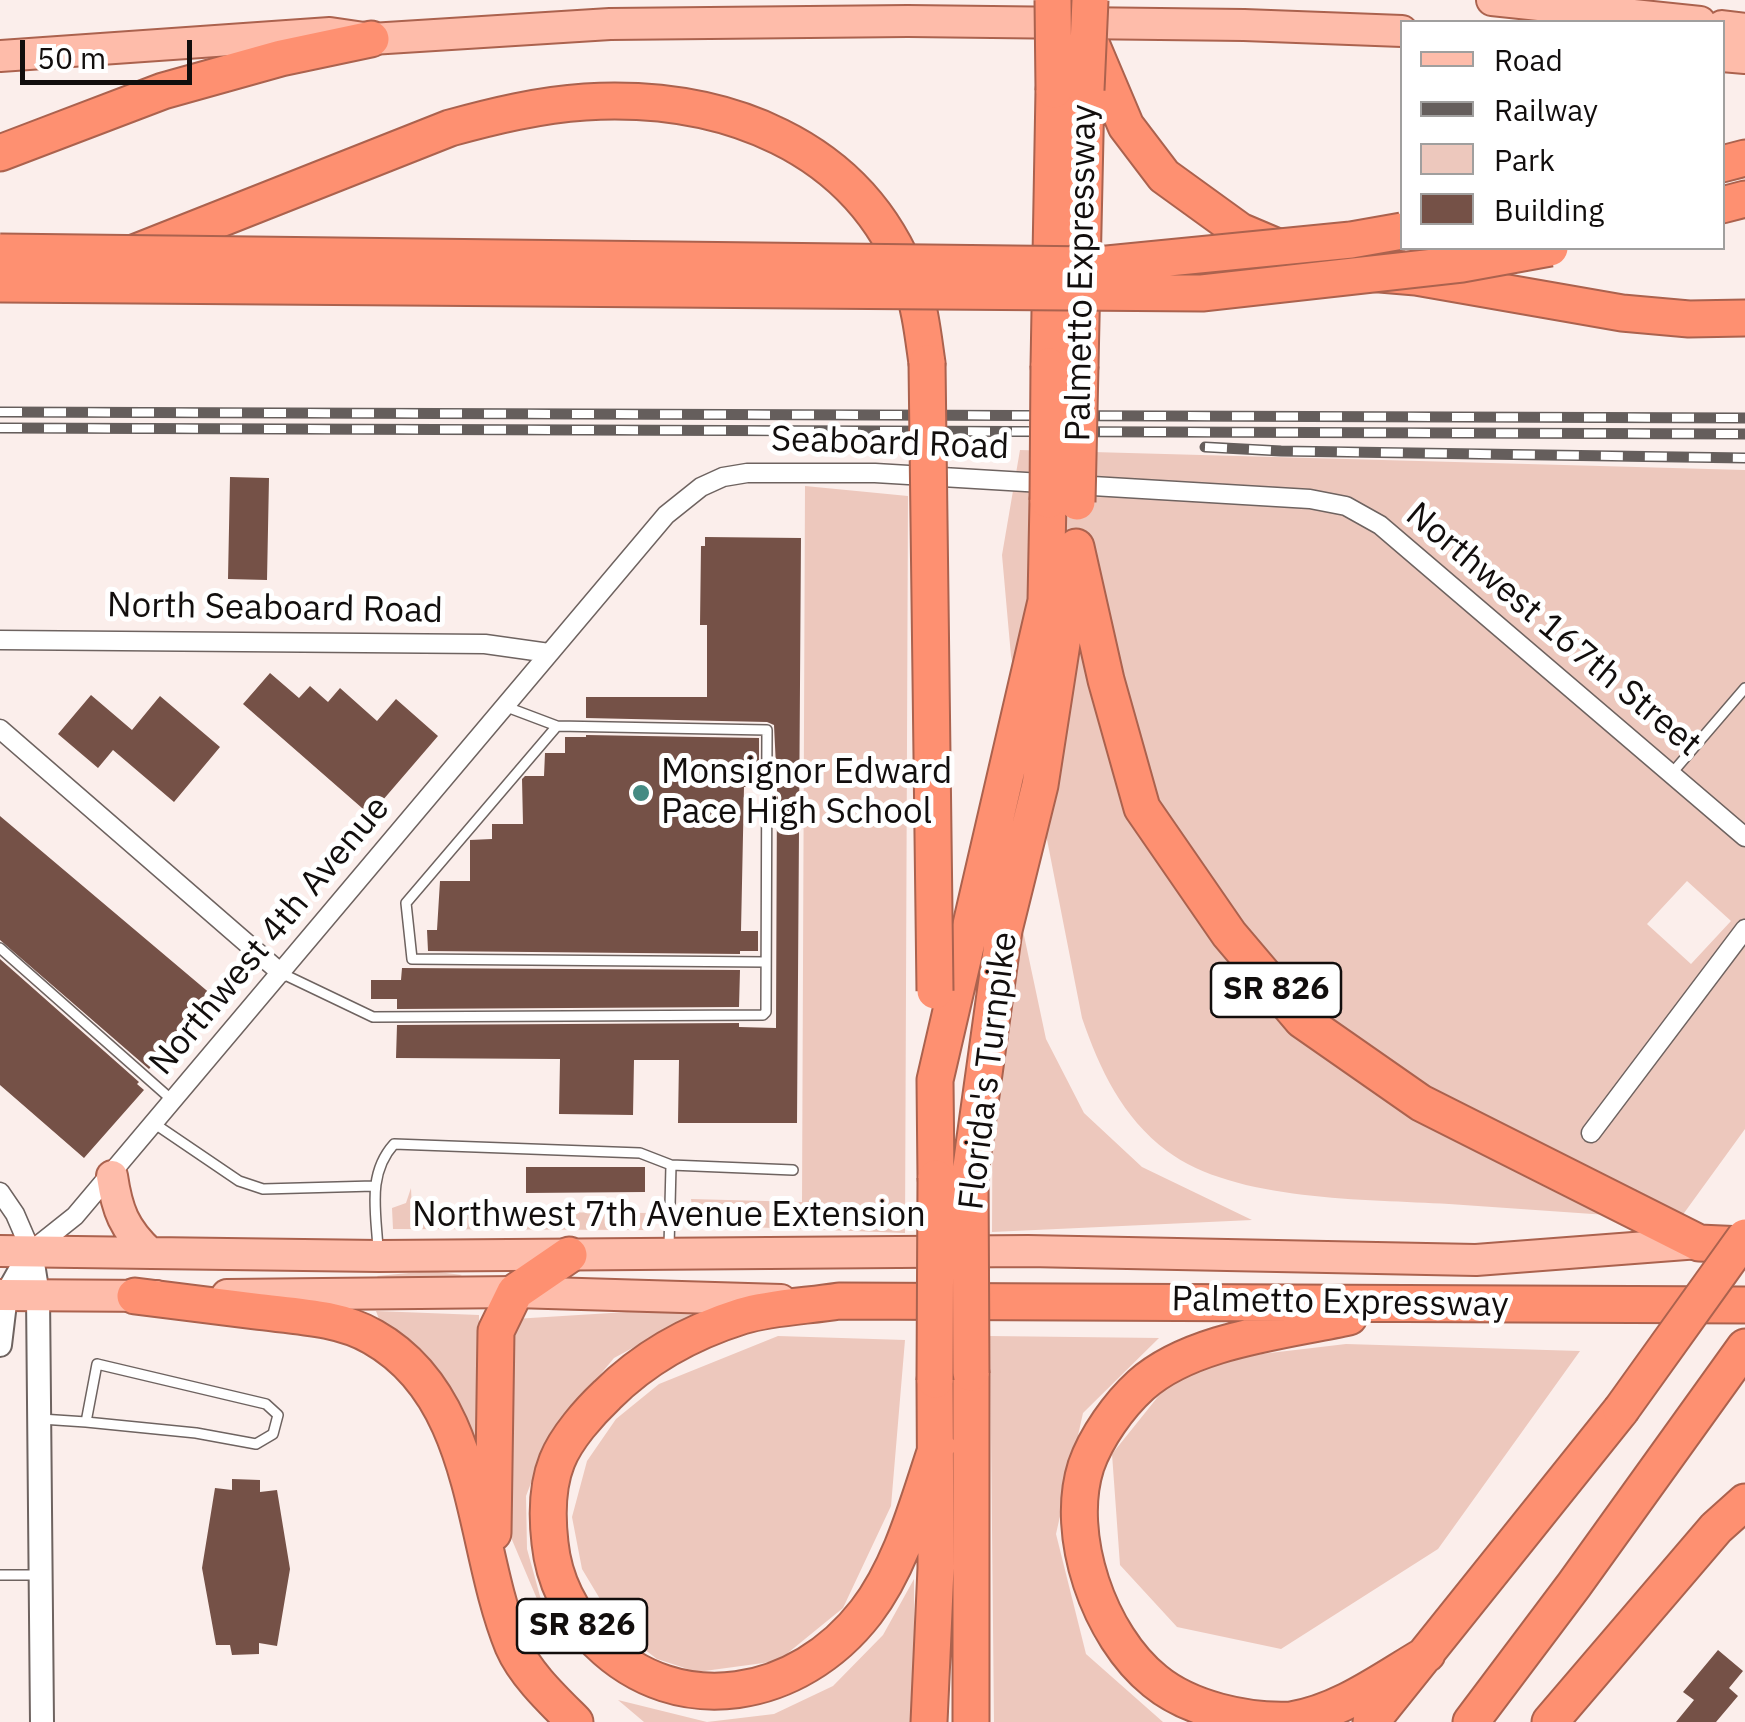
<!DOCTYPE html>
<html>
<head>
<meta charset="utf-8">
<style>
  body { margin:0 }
  #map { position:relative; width:1745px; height:1722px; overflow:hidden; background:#fbeeeb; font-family:"IBM Plex Sans",sans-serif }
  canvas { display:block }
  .legend { position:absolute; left:1400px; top:20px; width:325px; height:230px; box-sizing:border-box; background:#fff; border:2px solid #a09f9e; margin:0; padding:12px 18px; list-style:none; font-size:30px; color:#120e0d }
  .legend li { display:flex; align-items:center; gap:20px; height:50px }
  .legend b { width:50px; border:2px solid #a09f9e }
  .scale { position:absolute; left:20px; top:40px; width:172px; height:45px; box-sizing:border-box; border:5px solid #120e0d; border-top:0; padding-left:12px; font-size:30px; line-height:35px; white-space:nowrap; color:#120e0d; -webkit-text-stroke:8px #fff; paint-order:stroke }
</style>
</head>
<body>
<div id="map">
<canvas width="1745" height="1722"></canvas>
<ul class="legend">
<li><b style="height:12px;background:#febcaa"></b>Road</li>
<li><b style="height:12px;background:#655e5c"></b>Railway</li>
<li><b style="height:28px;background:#edc8bd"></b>Park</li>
<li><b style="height:28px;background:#755147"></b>Building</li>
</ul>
<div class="scale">50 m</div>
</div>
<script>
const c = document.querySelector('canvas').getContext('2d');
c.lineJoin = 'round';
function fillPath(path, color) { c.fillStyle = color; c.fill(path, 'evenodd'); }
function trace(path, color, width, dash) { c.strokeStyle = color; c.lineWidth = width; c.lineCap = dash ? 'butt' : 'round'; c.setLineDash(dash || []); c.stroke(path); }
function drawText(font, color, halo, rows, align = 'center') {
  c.font = font + ' "IBM Plex Sans",sans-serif'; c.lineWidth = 10; c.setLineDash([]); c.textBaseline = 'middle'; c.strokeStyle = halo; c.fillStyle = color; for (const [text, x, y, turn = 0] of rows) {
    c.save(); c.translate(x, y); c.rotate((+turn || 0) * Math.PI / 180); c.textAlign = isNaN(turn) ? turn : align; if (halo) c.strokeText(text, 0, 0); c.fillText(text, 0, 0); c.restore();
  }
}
fillPath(new Path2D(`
  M1020,450L1745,470V1129L1679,1220C1602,1215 1526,1209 1449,1204C1367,1199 1235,1202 1167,1151C1122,1117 1100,1070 1082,1018L1011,656L1002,555ZM1687,881L1731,921L1691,964L1647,924Z
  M805,486L908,496L905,1233L694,1225L691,1199L802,1202Z
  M994,794L1046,1039L1084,1113L1142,1167L1252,1220L992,1232Z
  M411,1188L412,1211L650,1213L649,1230L393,1229L392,1208L406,1203Z
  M430,1271L462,1275L443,1284H383L377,1276Z
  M708,1307L614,1358L549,1436L526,1496L527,1549L548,1625L507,1528L514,1319Z
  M376,1311L479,1315L481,1473L380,1322Z
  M778,1336L905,1340L891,1506L843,1608L778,1661L697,1672L657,1659L618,1629L582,1569L572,1517L587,1461L616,1419L659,1384Z
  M990,1336L1159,1338L1083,1413L1056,1534L1086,1654L1163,1722H994Z
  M1346,1344L1580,1351L1438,1549L1281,1649L1177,1627L1120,1565L1112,1454L1185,1363Z
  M914,1579L915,1722H644L618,1700L707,1722L774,1714L833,1686L883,1635Z`), '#edc8bd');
fillPath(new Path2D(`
  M230,477L269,478L267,580L228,579Z
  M705,537L801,538L797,1123H678L679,1060H634L633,1115L559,1114L560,1059L396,1058L397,1025L739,1023V1027L776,1028L777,787L774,725L767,722L586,718V697H707V625H700L701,546H705Z
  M270,673L299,698L310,686L328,702L340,688L377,721L396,699L438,736L370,815L243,704Z
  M91,695L132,730L160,696L220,747L174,802L113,750L98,768L58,734Z
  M586,735L759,738V787H744L741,931H758V951H740V954L428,951L427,930H437L440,881H470V840L492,839V824H523L522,779L525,776H544L545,753H565V737H586Z
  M0,816L212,995L149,1069L0,940Z
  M0,959L139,1082L137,1084L144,1090L84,1158L0,1085Z
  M402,968L740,970L739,1007L397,1009V999H371V980H401Z
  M526,1167H645V1192L526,1193Z
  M232,1479L260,1480V1492L277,1490L290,1569L277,1646L259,1643V1654L232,1655L230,1645H216L202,1568L215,1488L232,1490Z
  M1718,1650L1743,1671L1729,1688L1738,1696L1716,1722H1676L1694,1700L1683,1692Z`), '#755147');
const service = new Path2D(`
  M504,706L557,726
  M1672,773L1745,688
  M0,948L172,1100
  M281,973L373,1017L763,1015L766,1012L767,730L557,726L406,903L412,959L766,962
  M155,1124L239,1181L263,1189L374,1186
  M669,1247L671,1165
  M378,1249C376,1211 367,1174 394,1144L640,1153L671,1165L793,1170
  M41,1419L86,1422L97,1364L266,1404L278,1415L273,1434L256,1444L196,1433L86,1422
  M0,1575H37`);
const minor = new Path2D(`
  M0,640L485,644L549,653
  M0,729L281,973
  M1591,1133L1745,929
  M0,1192L15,1214L31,1251L75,1216L666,515L701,487L723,477L747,473H875L1310,499L1346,506L1380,525L1745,837`);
const tertiary = new Path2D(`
  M31,1251L38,1295L42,1722
  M0,1345L6,1295L31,1251`);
const primary = new Path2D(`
  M1492,0L1700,22
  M1722,26L1745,29
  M0,56L330,33L371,39L610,24L908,21L1244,25L1402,31
  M1722,56L1745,58
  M112,1176C117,1210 124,1229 150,1253
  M0,1251L379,1256L1028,1251L1476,1260L1699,1243
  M0,1295L156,1296
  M227,1295L515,1292L781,1300`);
const motorway = new Path2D(`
  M1090,41L1126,126L1164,176L1240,231L1332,270L1416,277L1622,313L1689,319L1745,318
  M0,153L163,91L281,58L371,39
  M1722,164L1745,158
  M1722,205L1745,199
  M134,253L450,128C494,116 539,105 585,102C722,94 858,143 910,280C920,306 923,335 927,363
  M1049,366L1054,90
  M1080,366L1086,90
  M1076,547L1106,680L1142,808L1229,934L1302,1020L1421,1103L1699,1243L1745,1245
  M970,1174L1004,930L1040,785L1072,579
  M936,1178L935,1080L1046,601L1048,500
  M135,1296C175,1301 215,1306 255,1311C294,1316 339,1317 373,1337C481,1398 471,1544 513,1646C525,1674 554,1701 575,1722
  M1349,1317C1285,1331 1191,1340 1141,1385C1119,1405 1096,1437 1086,1466C1064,1535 1099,1636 1155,1681C1189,1709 1246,1722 1291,1720C1341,1712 1384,1679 1427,1654
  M971,1373V1722
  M937,1446C918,1502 902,1565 866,1612C799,1699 679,1722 598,1642C571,1614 554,1582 550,1543C547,1517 547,1486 557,1461C566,1438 589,1412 607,1395C644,1358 691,1332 742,1316C772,1307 808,1306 839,1301L1745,1305
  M493,1533L496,1331L515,1292L569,1255
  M929,1722L936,1568L935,1380
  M1371,1722L1621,1410
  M1471,1722L1574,1585L1745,1347
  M1550,1722L1716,1528L1745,1502`);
trace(service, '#6e6360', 12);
trace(minor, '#6e6360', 21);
trace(tertiary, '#6e6360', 26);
trace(primary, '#ab624e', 34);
trace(motorway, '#ab624e', 39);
trace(service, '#fff', 9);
trace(minor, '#fff', 18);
trace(tertiary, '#fff', 22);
trace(primary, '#febcaa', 30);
trace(motorway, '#fe9071', 35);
const rail = new Path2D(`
  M0,412L1745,418
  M0,428L1745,434
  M1205,447L1281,451L1745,458`);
trace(rail, '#655e5c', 11);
trace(rail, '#fff', 8, [22]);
const motorwayBridge = new Path2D(`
  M1053,0L1054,90
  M1086,90L1090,0
  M0,252L1097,265L1351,240L1402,231
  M0,284L1202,293L1462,264L1550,248
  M927,363L935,991
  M1048,500L1049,366
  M1077,502L1080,366
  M970,1174L971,1373
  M935,1380L936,1178
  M1621,1410L1745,1237`);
trace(motorwayBridge, '#ab624e', 39, []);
trace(motorwayBridge, '#fe9071', 35);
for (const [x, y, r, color] of [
  [641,793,10,"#448b83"]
]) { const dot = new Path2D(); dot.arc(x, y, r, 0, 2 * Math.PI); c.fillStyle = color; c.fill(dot); trace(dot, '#fff', 4); }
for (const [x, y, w] of [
  [1276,990,130],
  [582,1626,130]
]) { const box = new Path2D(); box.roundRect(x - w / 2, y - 27, w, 54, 8); c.fillStyle = '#fff'; c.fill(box); trace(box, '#120e0d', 2.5); }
drawText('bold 32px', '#120e0d', null, [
  ["SR 826",1276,990],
  ["SR 826",582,1626]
]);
drawText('35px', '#120e0d', '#fff', [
  ["Palmetto Expressway",1082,273,-89],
  ["Seaboard Road",890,444,2],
  ["North Seaboard Road",275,609,1],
  ["Northwest 167th Street",1553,630,40],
  ["Northwest 4th Avenue",270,936,-50],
  ["Florida's Turnpike",989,1071,-83],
  ["Northwest 7th Avenue Extension",669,1216],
  ["Palmetto Expressway",1340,1303,1]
]);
drawText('35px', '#120e0d', '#fff', [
  ["Monsignor Edward",661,773],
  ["Pace High School",661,813]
], 'left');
</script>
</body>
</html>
